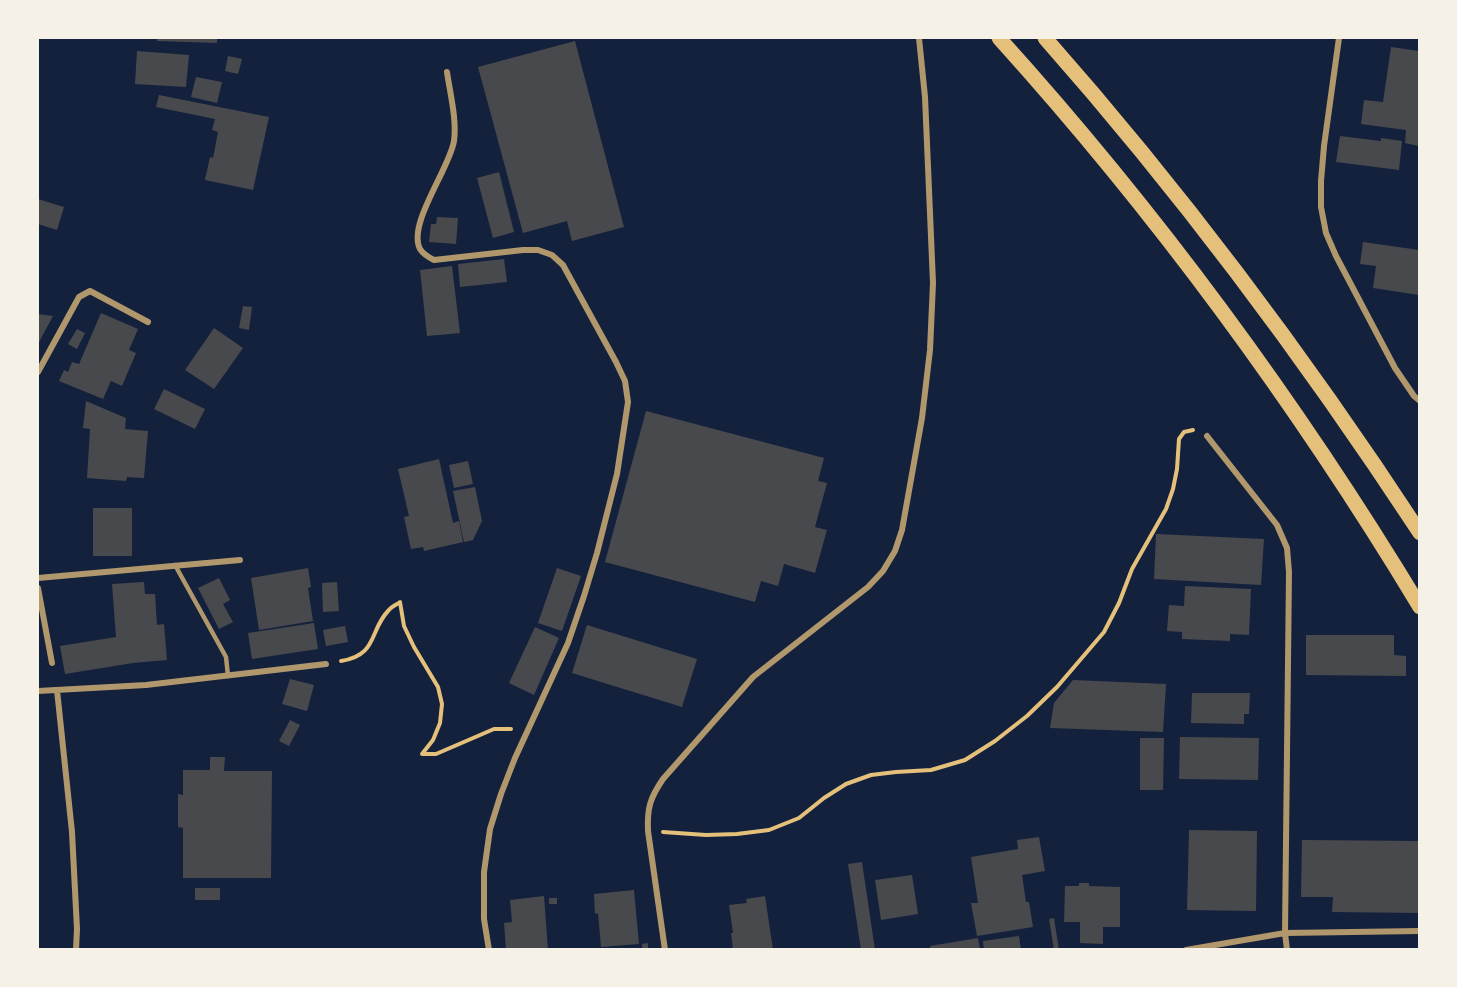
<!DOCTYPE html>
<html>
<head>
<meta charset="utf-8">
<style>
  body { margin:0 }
  #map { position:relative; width:1457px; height:987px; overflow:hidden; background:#14213d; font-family:"IBM Plex Sans",sans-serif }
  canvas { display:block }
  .frame { position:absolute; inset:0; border:39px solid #f6f1e7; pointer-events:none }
</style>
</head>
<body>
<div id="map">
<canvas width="1457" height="987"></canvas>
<div class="frame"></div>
</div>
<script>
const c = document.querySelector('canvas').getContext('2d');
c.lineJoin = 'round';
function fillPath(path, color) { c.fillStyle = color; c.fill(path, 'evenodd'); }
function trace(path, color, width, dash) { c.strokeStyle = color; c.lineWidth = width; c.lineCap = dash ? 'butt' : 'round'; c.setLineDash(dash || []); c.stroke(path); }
fillPath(new Path2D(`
  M157,38H217V43L157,41Z
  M575,41L624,227L572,241L567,221L523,233L478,67Z
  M1391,47L1419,51V146L1405,143L1406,130L1361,124L1364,100L1383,102Z
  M137,51L189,55L186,87L135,84Z
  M228,56L242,59L238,74L225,71Z
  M196,77L222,82L217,103L191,97Z
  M159,95L269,117L253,190L205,180L210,157L213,158L218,132L212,130L215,119L156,107Z
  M1340,136L1381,141V138L1402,141L1399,170L1336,162Z
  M499,172L514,232L493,238L477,178Z
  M38,199L64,207L57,230L38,224Z
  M437,217L458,218L456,244L429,242L431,224H436Z
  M1363,242L1419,250V295L1373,288L1376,266L1360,264Z
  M504,259L507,282L460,287L458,264Z
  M452,266L460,333L427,336L420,270Z
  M243,306L252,307L249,330L239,328Z
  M101,313L138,329L129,350L136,353L122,386L111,381L103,399L59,381L64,370L68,372L72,362L79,364Z
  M38,314L53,316L38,344Z
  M214,328L243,348L214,389L185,370Z
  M77,329L85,333L77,349L68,344Z
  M164,389L205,409L195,429L154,409Z
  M86,401L126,418L125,429L148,431L144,478L127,477L126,481L87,478L90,429L83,428Z
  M646,411L824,458L818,481L827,483L815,527L827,530L815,573L784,564L778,586L761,581L755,602L605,562Z
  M439,459L453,523L459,521L463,542L424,551L423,547L411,549L404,517L409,516L398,469Z
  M468,461L473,484L454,488L449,465Z
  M475,487L482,521L473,540L464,542L453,491Z
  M93,508H132V556H93Z
  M1156,534L1264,539L1261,585L1154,579Z
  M308,568L311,587L308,588L313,621L259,630L251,578Z
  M557,568L581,576L562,631L538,623Z
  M219,578L230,600L223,604L233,622L219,629L198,588Z
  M144,582L145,594H155L157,625L164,624L167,660L133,663L65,674L60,646L116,637L112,584Z
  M337,582L339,611L323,612L322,583Z
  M1185,586L1251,589L1249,635L1230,634V641L1182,639V632L1167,631L1169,605L1184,606Z
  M314,623L318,649L252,659L248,633Z
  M587,625L697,659L682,707L572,673Z
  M345,626L348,642L326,646L323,630Z
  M535,627L559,638L534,695L509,683Z
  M1306,635H1394V655L1406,656V676L1306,675Z
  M290,679L314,685L307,711L282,704Z
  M1073,680L1166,684L1163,732L1050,728L1054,703Z
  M1192,693H1250L1249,714H1244V724L1191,723Z
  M290,720L300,725L289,746L279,741Z
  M1180,737L1259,738L1258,780L1179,779Z
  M1140,738H1164L1163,790H1140Z
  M210,757H225L224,771H272L271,878H183V828L178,827V794L183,795V770H210Z
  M1189,830L1257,831L1256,911L1187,910Z
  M1039,837L1045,871L1022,875L1026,902H1029L1033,927L977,936L971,903H978L971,857L1018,849L1017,840Z
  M1302,840L1419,841V913L1332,912L1333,897H1301Z
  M862,862L875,950H861L848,864Z
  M912,875L918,914L881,920L875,880Z
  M1079,883H1089V886L1120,887V927H1103V944L1080,943V922H1064L1065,886H1079Z
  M195,888H220V900H195Z
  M634,890L639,944L601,947L598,913L595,914L594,894Z
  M544,896L548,950H506L504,923L512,922L510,900Z
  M765,896L773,950H733L731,933H733L729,905L747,903L746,899Z
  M549,898H557V904H549Z
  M1054,918L1059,950H1054L1049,919Z
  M1019,936L1021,950H984L983,941Z
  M978,938L980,950H931L930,946Z
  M648,943V950H642V944Z`), '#48494c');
trace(new Path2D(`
  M341,661C378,655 369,631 388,611C391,607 396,605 400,602L404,626L414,647L438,687L442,704L440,723L433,740L422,754H436L494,729H511
  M663,832L706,835L737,834L769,830L799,818L824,798L846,784L871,775L896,772L931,770L965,760L995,741L1027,716L1057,687L1104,632L1119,603L1132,569L1166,509L1173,489L1177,469L1179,439L1184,432L1193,430`), '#e5c07b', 4);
trace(new Path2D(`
  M175,565L226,657L228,676`), '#b1986c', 4.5);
trace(new Path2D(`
  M1339,38L1324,146L1321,181V207L1326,233L1336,256L1395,368L1414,396L1420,401
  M447,72C450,93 457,120 454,141C450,168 407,224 420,249C423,254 428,257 434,260L523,250H538L552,255L563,265L616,362L625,381L628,402L617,474L597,553L584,596L568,643L515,758L501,794L490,829L484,872V919L489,950
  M38,372L79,297L90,291L148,322
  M1207,436L1277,525L1287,548L1289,572L1285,933L1287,950
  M38,578L240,560
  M38,588L52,663
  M57,690L72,832L77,929L76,950
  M38,691L146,685L326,664
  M665,950L648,831C647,808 650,798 663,779L753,677L868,587L883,571L895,551L902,530L922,418L930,350L933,283L925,97L919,38
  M1186,950L1285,933L1420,931`), '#b1986c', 6);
trace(new Path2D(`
  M999,38C1157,213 1298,405 1420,607
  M1045,38C1182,193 1306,359 1420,533`), '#e5c07b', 15);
</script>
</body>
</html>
